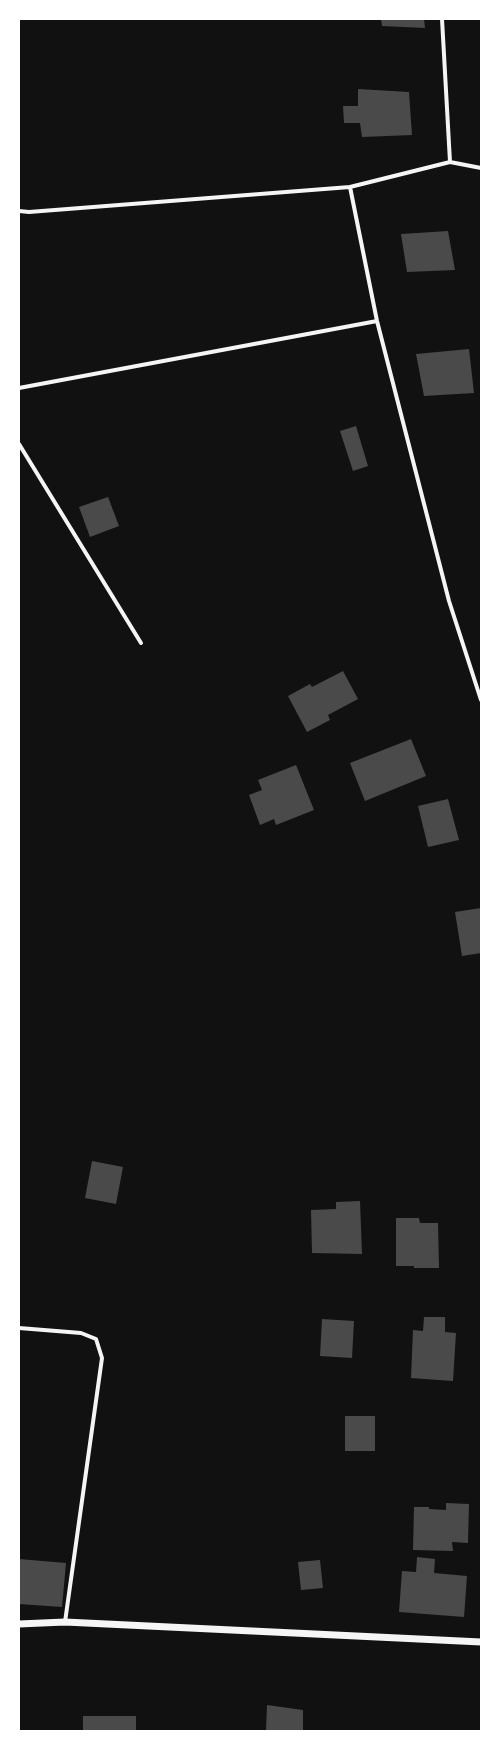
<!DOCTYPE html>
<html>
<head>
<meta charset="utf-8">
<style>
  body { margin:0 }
  #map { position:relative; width:500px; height:1750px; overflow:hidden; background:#111; font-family:Lora,serif }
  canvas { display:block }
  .frame { position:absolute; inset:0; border:20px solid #fff; pointer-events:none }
</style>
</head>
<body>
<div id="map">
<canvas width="500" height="1750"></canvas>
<div class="frame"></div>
</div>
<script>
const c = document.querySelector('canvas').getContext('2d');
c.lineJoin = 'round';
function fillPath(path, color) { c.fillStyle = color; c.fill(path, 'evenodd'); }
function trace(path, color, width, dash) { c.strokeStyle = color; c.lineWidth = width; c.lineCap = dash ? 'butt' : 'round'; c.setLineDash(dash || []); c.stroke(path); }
fillPath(new Path2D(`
  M381,19H424L425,28L382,26Z
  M358,89L409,92L412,135L362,137L360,123H344L343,106H358Z
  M448,231L455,270L407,272L401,234Z
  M469,349L474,393L424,396L416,354Z
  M356,426L368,466L353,471L340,431Z
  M108,497L119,526L90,537L79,507Z
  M343,671L358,699L328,715L330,720L307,732L288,696L310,684L312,687Z
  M411,739L426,776L365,801L350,763Z
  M296,765L314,810L276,825L274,819L260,825L249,795L262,790L258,780Z
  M448,799L459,840L428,847L418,806Z
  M481,908V953L462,956L455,912Z
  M92,1161L123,1167L116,1204L85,1198Z
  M360,1201L362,1254L312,1253L311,1210L336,1209V1202Z
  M396,1218H419L420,1223H438L439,1268H414V1266H396Z
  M424,1317H445V1332L456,1333L453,1381L411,1378L413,1330L423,1331Z
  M322,1319L354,1321L352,1358L320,1356Z
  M345,1416H375V1451H345Z
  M446,1503L469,1504L468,1543L452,1542L453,1551L413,1550L414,1507H429V1509L446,1510Z
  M417,1557L435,1559L434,1573L467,1576L464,1617L399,1612L402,1571L416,1572Z
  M19,1559L66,1563L62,1607L19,1604Z
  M320,1560L323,1588L301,1590L298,1562Z
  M267,1705L303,1710V1731H266Z
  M83,1716H136V1731H83Z`), '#4a4a4a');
trace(new Path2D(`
  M442,19L450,162L350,187L377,321L449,601L481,700
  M450,162L481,168
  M19,211L29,212L350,187
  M19,388L377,321
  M19,444L141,643
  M19,1328L81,1333L96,1339L102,1358L65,1622`), '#f5f5f5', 4);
trace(new Path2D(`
  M19,1624L65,1622L481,1642`), '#f5f5f5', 7);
</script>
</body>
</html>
